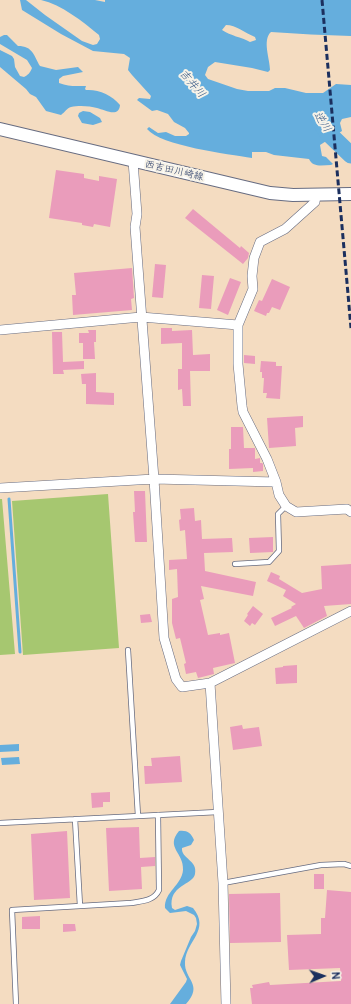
<!DOCTYPE html>
<html>
<head>
<meta charset="utf-8">
<style>
  body { margin:0 }
  #map { position:relative; width:351px; height:1004px; overflow:hidden; background:#f4dcc1; font-family:Pangolin,sans-serif }
  canvas { display:block }
  .north { position:absolute; left:303px; top:956px; width:40px; height:40px; -webkit-text-stroke:3px #f7f3e8; paint-order:stroke; rotate:88deg; font-size:11px; font-weight:700; line-height:16px; text-align:center; color:#1b2f5e }
  .north::after { content:''; display:block; margin:auto; width:14px; height:18px; background:#1b2f5e; clip-path:polygon(50% 0,100% 100%,50% 72%,0 100%) }
</style>
</head>
<body>
<div id="map">
<canvas width="351" height="1004"></canvas>
<div class="north">N</div>
</div>
<script>
const c = document.querySelector('canvas').getContext('2d');
c.lineJoin = 'round';
function fillPath(path, color) { c.fillStyle = color; c.fill(path, 'evenodd'); }
function trace(path, color, width, dash) { c.strokeStyle = color; c.lineWidth = width; c.lineCap = dash ? 'butt' : 'round'; c.setLineDash(dash || []); c.stroke(path); }
function drawText(font, color, halo, rows, align = 'center') {
  c.font = font + ' Pangolin,"Klee One",sans-serif'; c.lineWidth = 4; c.setLineDash([]); c.textBaseline = 'middle'; c.strokeStyle = halo; c.fillStyle = color; for (const [text, x, y, turn = 0] of rows) {
    c.save(); c.translate(x, y); c.rotate((+turn || 0) * Math.PI / 180); c.textAlign = isNaN(turn) ? turn : align; if (halo) c.strokeText(text, 0, 0); c.fillText(text, 0, 0); c.restore();
  }
}
fillPath(new Path2D(`
  M108,494L119,648L23,655L12,501Z
  M0,499H2L15,654L0,655Z`), '#a6c770');
fillPath(new Path2D(`
  M20,0H26L45,15L82,41L93,45L97,44L100,39L99,35C82,21 62,5 41,0H95L105,2V0H351V36C324,35 298,34 271,32C262,40 270,59 270,70L268,72L252,68L215,62L208,67L205,75L208,79L237,89L248,91H269L275,88H285L306,93H323L336,84L351,85V117L342,119L340,123L342,131L320,145L322,156L326,157L333,164L331,165C323,165 313,168 309,159L274,155L266,152H252V158C228,154 161,146 147,129L149,127L158,133L166,132L175,136H186L189,134V133L185,128L174,122L168,114L157,110L152,111L137,100L139,98L150,99L151,96L132,75L128,70L130,58L124,54L93,51L61,34L22,10ZM226,25C236,25 245,33 255,37L256,40L250,42C241,37 231,36 222,30Z
  M4,35H7L18,46C33,46 34,56 40,66L56,70L78,67L83,72L63,76L59,79V83C69,87 76,86 86,86L85,89L86,90C98,89 112,95 120,105C119,118 105,110 97,108C90,106 79,105 71,107C67,108 65,112 61,115L46,111L36,97L30,94L26,89L0,67V50L12,56L14,59L15,67L20,76L24,77C28,75 30,73 32,68L27,60L0,44V37Z
  M83,111L90,112L100,118L102,122L93,125L82,123L78,116L79,113Z
  M19,744V751L0,752V745Z
  M19,757L20,764L2,765L1,758Z
  M179,831C187,830 191,833 194,840L191,845L182,848C181,859 198,860 195,874C193,885 168,885 172,908L175,910L187,906L193,908C211,930 186,941 185,962C184,980 204,984 186,1004H170L186,982L187,979L180,965L181,961L191,937L195,931L197,924L196,918L194,915L186,911L170,913L165,908C164,892 182,885 183,870C184,852 165,848 179,831Z`), '#65aedd');
trace(new Path2D(`
  M9,499L20,652`), '#65aedd', 3);
trace(new Path2D(`
  M319,119L327,132L351,155`), '#65aedd', 17);
fillPath(new Path2D(`
  M56,170L84,174V178L99,181V176L117,179L110,227L94,224L93,227L82,225V223L49,218Z
  M193,209L240,248L241,246L249,253L248,258L243,264L185,218Z
  M155,264L166,265L163,298L152,297Z
  M132,268L134,298L131,299L132,310L73,315L72,295H76L74,273Z
  M202,275L214,276L211,309L199,308Z
  M230,278L241,282L228,315L217,310Z
  M272,279L290,287L280,310L272,307L269,313H267L266,316L254,311L259,300L262,301Z
  M161,328H172V331L192,330L193,355L210,354V371H190L191,406H183L182,389L178,390V369H182V343L161,344Z
  M88,330H96V342H94L95,359H83V343H79V333H89Z
  M52,332H62L63,362L84,361V369L63,370L64,374H53Z
  M244,355L255,356V364L244,363Z
  M261,361L276,362V366H282L280,399L266,398L267,393H263L264,378H262V372H260Z
  M96,373V392L114,393V405L86,404V384H82L81,374Z
  M303,416V427L295,428L296,446L269,448L267,418Z
  M231,427H243L244,448H255V459L260,458V463H262L263,464V471L253,472V468L229,469V449H231Z
  M134,491H145L147,542H135L133,512H135Z
  M194,508L195,521L201,520L202,539L232,538L233,552L204,553L205,571L256,582L253,596L201,586L204,599L200,600L208,635L220,633V635L229,633L235,663L213,668L214,674L198,678L196,672L186,674L184,664L186,663L180,638L176,639L172,623V599L178,597L177,569L169,570V560L187,559L185,530L180,531L179,520L181,519L180,509Z
  M273,537V552L250,553L249,538Z
  M351,564V604L324,606L327,616L304,628L296,616L275,626L271,618L292,608L291,607L296,604L283,596L286,590L267,581L271,572L280,576L279,579L302,593L322,589L321,566Z
  M253,606L263,614L255,625L252,623L250,626L244,621L248,615L247,614Z
  M150,614L152,622L141,623L140,615Z
  M297,665V683L276,684L275,668L283,667V666Z
  M242,725L243,729L259,727L262,746L233,750L230,727Z
  M180,756L182,782L145,784L144,766H152L151,758Z
  M110,792V802H103V807L92,808L91,793Z
  M139,827L140,858L155,857V866L141,867L142,889L109,891L106,828Z
  M67,831L70,898L34,900L31,834Z
  M314,874H324V889H314Z
  M327,890L351,892V1004H252L250,988H253L252,985L269,982L270,985L341,981L340,968L289,970L287,935L321,934V918H325Z
  M280,893L281,942L230,943L229,894Z
  M40,916V929H22V917Z
  M63,924H75L76,931L63,932Z`), '#ea9cbb');
const lane = new Path2D(`
  M235,564L269,562L279,551L278,514L286,506
  M128,650L138,816
  M75,819L80,906
  M0,823L218,812
  M223,883L321,865L344,864L351,866
  M16,1004L12,910L131,903C142,901 154,901 159,890L158,815`);
const street = new Path2D(`
  M133,161L137,214L135,227L154,479L164,638L176,679L182,687L210,683L351,611
  M316,195L315,202L285,229L260,242L254,258L252,276L253,289L238,325V364L242,406L243,412L267,459L276,482L279,495L286,506L296,512L347,509L351,512
  M0,330L141,317L238,325
  M0,488L154,479L276,482
  M210,683L223,883L226,1004`);
const secondary = new Path2D(`
  M0,129L270,193L293,195L351,194`);
trace(lane, '#676c81', 6);
trace(street, '#676c81', 10);
trace(secondary, '#676c81', 14);
trace(lane, '#fff', 4.5);
trace(street, '#fff', 9);
trace(secondary, '#fff', 12);
trace(new Path2D(`
  M322,0L351,328`), '#1b2f5e', 3, [6, 3]);
drawText('10px', '#1b2f5e', '#f7f3e8', [
  ["西吉田川崎線",174,171,13]
]);
drawText('italic 11px', '#315584', '#f7f3e8', [
  ["吉井川",192,84,49],
  ["逆川",322,122,58]
]);
</script>
</body>
</html>
